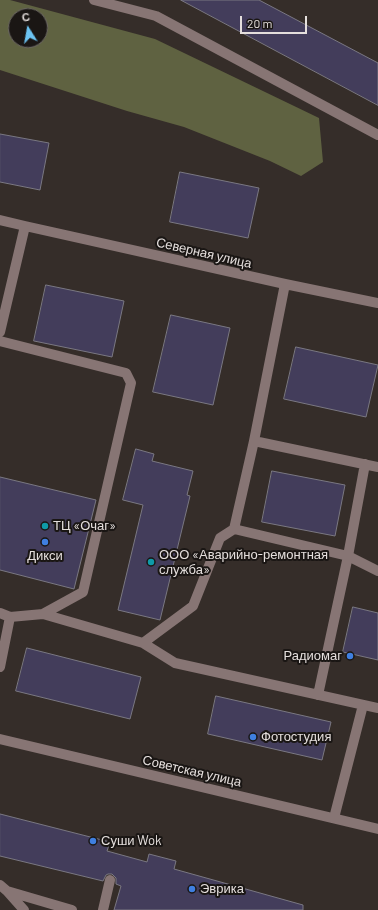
<!DOCTYPE html>
<html>
<head>
<meta charset="utf-8">
<style>
  body { margin:0 }
  #map { position:relative; width:378px; height:910px; overflow:hidden; background:#352d29; font-family:Barlow,sans-serif }
  canvas { display:block }
  .north { position:absolute; left:8px; top:8px; width:40px; height:40px; box-sizing:border-box; background:#1a1614; border:1px solid #6b6664; border-radius:50%; rotate:349deg; font-size:11px; font-weight:700; line-height:16px; text-align:center; color:#e5dfdd }
  .north::after { content:''; display:block; margin:auto; width:14px; height:18px; background:#6cc3f2; clip-path:polygon(50% 0,100% 100%,50% 72%,0 100%) }
  .scale { position:absolute; left:240px; top:16px; width:67px; height:18px; box-sizing:border-box; border:2px solid #e5dfdd; border-top:0; padding-left:5px; font-size:12px; line-height:14px; white-space:nowrap; color:#e5dfdd; -webkit-text-stroke:3px #1a1614; paint-order:stroke }
</style>
</head>
<body>
<div id="map">
<canvas width="378" height="910"></canvas>
<div class="north">С</div>
<div class="scale">20 m</div>
</div>
<script>
const c = document.querySelector('canvas').getContext('2d');
c.lineJoin = 'round';
function fillPath(path, color) { c.fillStyle = color; c.fill(path, 'evenodd'); }
function trace(path, color, width, dash) { c.strokeStyle = color; c.lineWidth = width; c.lineCap = dash ? 'butt' : 'round'; c.setLineDash(dash || []); c.stroke(path); }
function drawText(font, color, halo, rows, align = 'center') {
  c.font = font + ' Barlow,sans-serif'; c.lineWidth = 4; c.setLineDash([]); c.textBaseline = 'middle'; c.strokeStyle = halo; c.fillStyle = color; for (const [text, x, y, turn = 0] of rows) {
    c.save(); c.translate(x, y); c.rotate((+turn || 0) * Math.PI / 180); c.textAlign = isNaN(turn) ? turn : align; if (halo) c.strokeText(text, 0, 0); c.fillText(text, 0, 0); c.restore();
  }
}
fillPath(new Path2D(`
  M0,0H10L155,39L319,118L323,162L301,176L270,161L184,127L127,111L0,70ZM16,16H40V40H16Z`), '#5f6241');
const building = new Path2D(`
  M181,0H259L378,63V105Z
  M0,134L49,143L40,190L0,182Z
  M180,172L259,188L248,238L170,222Z
  M46,285L124,301L112,357L34,341Z
  M171,315L230,328L213,405L153,392Z
  M296,347L378,365L366,417L284,399Z
  M136,449L154,454L152,461L193,471L187,495L190,496L160,620L118,610L143,505L123,500Z
  M272,471L345,485L335,536L262,522Z
  M0,477L96,500L74,589L0,570Z
  M353,607L378,613V660L343,652Z
  M27,648L141,677L130,719L16,691Z
  M216,696L331,722L322,760L208,734Z
  M0,814L110,842L107,851L147,862L149,854L176,861L174,869L303,905V910H114L121,886L116,884V878L112,874H108L106,875L103,881L0,856Z`);
fillPath(building, '#433d5b');
trace(building, '#7a7882', 1);
trace(new Path2D(`
  M94,0L156,16L378,135
  M0,220L25,226L285,284L378,303
  M0,332L25,226
  M0,341L126,373L131,383L83,592L43,614L10,617
  M254,441L285,284
  M234,529L348,556L378,571
  M0,613L10,617L0,667
  M43,614L143,643L175,663L378,708
  M143,643L193,606L220,538L234,529L254,441L378,467
  M318,695L348,556L365,464
  M0,739L378,829
  M334,818L363,705
  M0,885L7,891L72,910
  M7,891L24,910
  M103,910L110,880`), '#877574', 10);
for (const [x, y, r, color] of [
  [45,526,4,"#0f9aa8"],
  [45,542,4,"#3f7fe0"],
  [151,562,4,"#0f9aa8"],
  [350,656,4,"#3f7fe0"],
  [253,737,4,"#3f7fe0"],
  [93,841,4,"#3f7fe0"],
  [192,889,4,"#3f7fe0"]
]) { const dot = new Path2D(); dot.arc(x, y, r, 0, 2 * Math.PI); c.fillStyle = color; c.fill(dot); trace(dot, '#1a1614', 1.5); }
drawText('13px', '#e5dfdd', '#1a1614', [
  ["Северная улица",204,253,13],
  ["Советская улица",192,771,13]
]);
drawText('13px', '#e5dfdd', '#1a1614', [
  ["ТЦ «Очаг»",53,526],
  ["ООО «Аварийно-ремонтная",159,555],
  ["служба»",159,570],
  ["Дикси",45,556,"center"],
  ["Радиомаг",342,656,"right"],
  ["Фотостудия",261,737],
  ["Суши Wok",101,841],
  ["Эврика",200,889]
], 'left');
</script>
</body>
</html>
